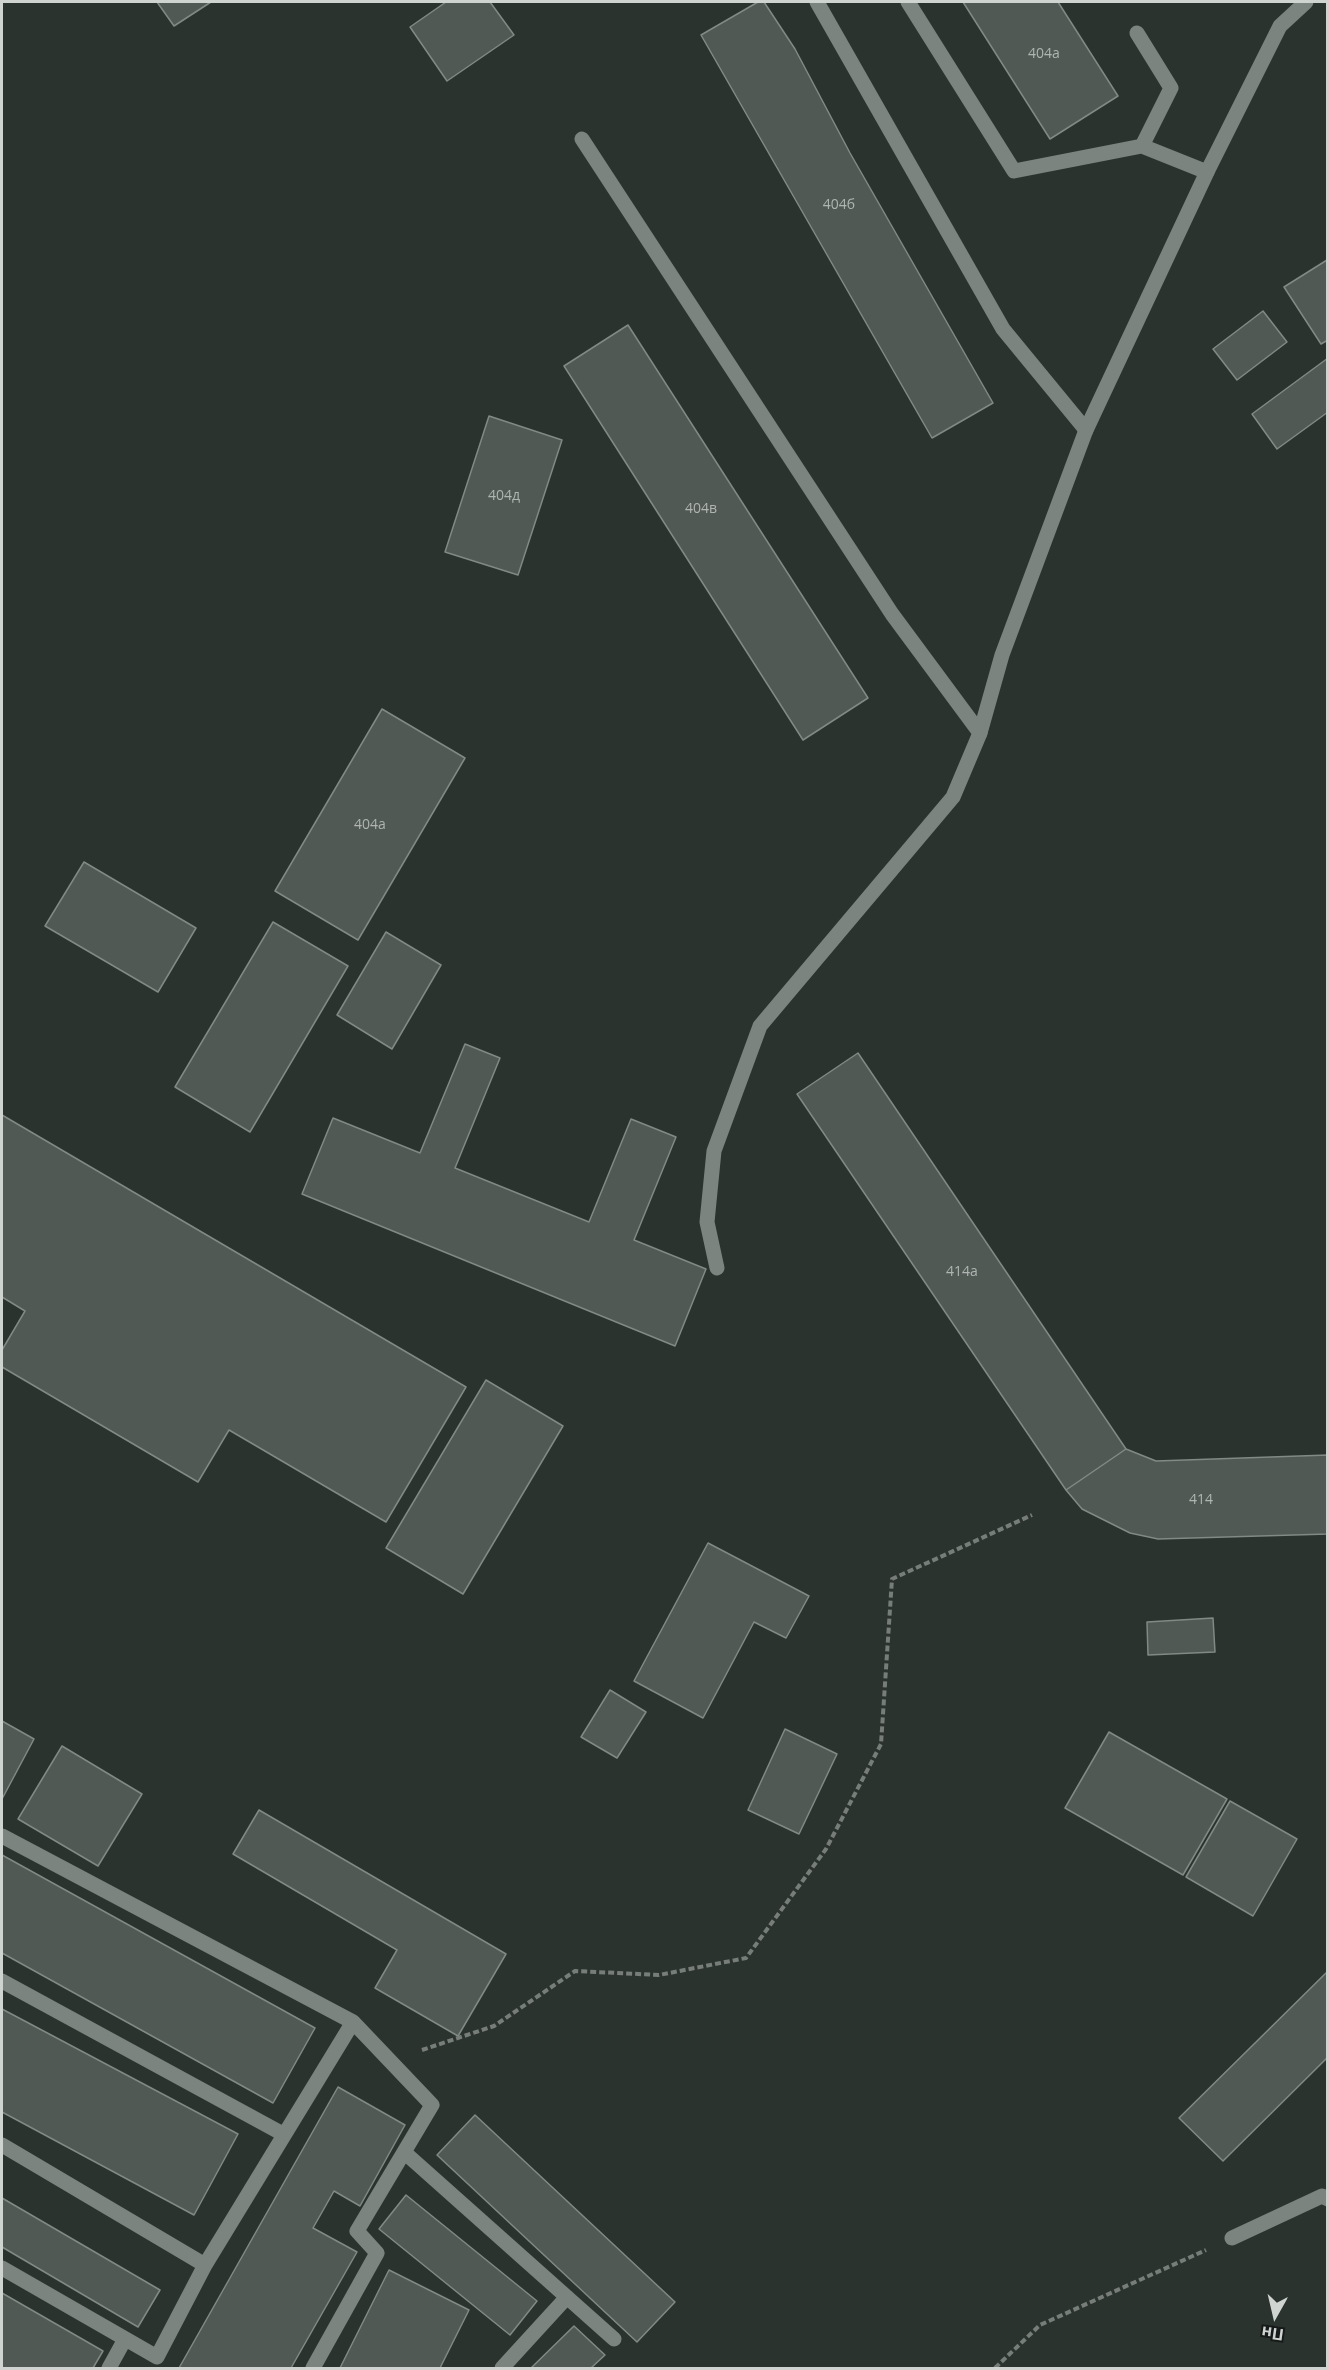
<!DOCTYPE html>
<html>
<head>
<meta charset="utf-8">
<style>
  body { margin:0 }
  #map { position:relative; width:1329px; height:2370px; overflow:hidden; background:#2b332f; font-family:"Open Sans",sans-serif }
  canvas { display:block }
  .frame { position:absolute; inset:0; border:3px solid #cfd4d1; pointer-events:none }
  .north { position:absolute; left:1245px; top:2286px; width:60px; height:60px; -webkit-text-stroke:4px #161a18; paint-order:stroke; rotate:188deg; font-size:16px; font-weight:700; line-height:24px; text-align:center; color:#cfd4d1 }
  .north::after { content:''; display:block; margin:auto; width:21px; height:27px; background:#cfd4d1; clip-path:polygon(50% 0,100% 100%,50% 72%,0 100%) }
</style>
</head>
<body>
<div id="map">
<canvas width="1329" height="2370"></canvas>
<div class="frame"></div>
<div class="north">Пн</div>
</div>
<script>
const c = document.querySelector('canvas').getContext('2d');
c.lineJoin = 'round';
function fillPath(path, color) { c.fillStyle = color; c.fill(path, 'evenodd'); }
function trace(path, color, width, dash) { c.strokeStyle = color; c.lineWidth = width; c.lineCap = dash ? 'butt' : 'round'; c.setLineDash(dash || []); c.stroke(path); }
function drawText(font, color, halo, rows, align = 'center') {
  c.font = font + ' "Open Sans",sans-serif'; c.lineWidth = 4.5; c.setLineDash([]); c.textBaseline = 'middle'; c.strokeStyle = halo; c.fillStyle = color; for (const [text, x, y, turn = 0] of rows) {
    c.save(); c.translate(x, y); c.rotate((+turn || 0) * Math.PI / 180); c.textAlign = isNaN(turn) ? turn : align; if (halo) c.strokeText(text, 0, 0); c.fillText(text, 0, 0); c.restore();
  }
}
const building = new Path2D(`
  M157,2H211L174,26Z
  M446,2H490L514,35L447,81L410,27Z
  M758,2H764L795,49L850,153L993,403L932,438L701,35Z
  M963,2H1058L1118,96L1050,139Z
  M1327,260L1328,340L1321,344L1284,287Z
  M1263,311L1287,342L1237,380L1213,349Z
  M628,325L868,698L803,740L564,366Z
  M1328,358V412L1277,449L1252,414Z
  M489,416L562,440L518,575L445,552Z
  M382,709L465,758L358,940L275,891Z
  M84,862L196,928L158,992L45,926Z
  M273,922L348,966L250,1132L175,1087Z
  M386,932L441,965L392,1049L337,1015Z
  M465,1044L500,1058L455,1168L589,1222L631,1119L676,1137L634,1240L706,1269L675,1346L302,1194L333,1118L420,1153Z
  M858,1053L1126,1449L1066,1490L797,1094Z
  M2,1115L466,1387L386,1522L229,1430L198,1482L2,1367V1350L25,1311L2,1297Z
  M486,1380L563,1426L463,1594L386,1548Z
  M1126,1449L1156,1461L1328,1455V1534L1158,1539L1130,1533L1082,1509L1066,1490Z
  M708,1543L809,1596L786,1638L754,1622L703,1718L634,1681Z
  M1213,1618L1215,1652L1148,1655L1147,1622Z
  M610,1690L646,1712L617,1758L581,1737Z
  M2,1721L34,1739L2,1799Z
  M785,1729L837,1754L799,1834L748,1810Z
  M1109,1732L1227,1799L1183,1875L1065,1808Z
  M62,1746L142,1794L98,1866L18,1819Z
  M1230,1801L1297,1839L1253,1916L1186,1877Z
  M259,1810L506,1954L458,2036L375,1988L397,1950L233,1854Z
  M2,1855L315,2028L273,2103L2,1953Z
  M1328,1971V2057L1223,2161L1179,2118Z
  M2,2009L238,2134L194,2215L2,2112Z
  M338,2087L405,2125L360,2206L334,2191L313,2228L357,2252L291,2368H179Z
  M475,2115L675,2302L637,2342L437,2155Z
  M406,2195L537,2301L510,2335L379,2229Z
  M2,2198L160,2290L138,2327L2,2247Z
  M389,2270L469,2310L440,2368H340Z
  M2,2293L103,2351L93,2368H2Z
  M574,2326L605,2355L591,2368H531Z`);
fillPath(building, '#505954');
trace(building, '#818a85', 1.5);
trace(new Path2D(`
  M422,2050L494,2026L575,1971L659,1975L746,1958L826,1849L881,1744L892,1579L1032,1515
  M995,2368L1040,2325L1206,2250`), '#777e7a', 4, [6, 3]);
trace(new Path2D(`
  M817,2L1003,329L1086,430
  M908,2L1014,171L1142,146L1207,172
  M1137,33L1171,88L1142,146
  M582,139L892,614L980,733
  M2,1836L353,2022L432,2105L357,2231L377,2253L313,2368
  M2,1981L283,2134
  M2,2145L205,2265
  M404,2152L614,2339
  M1232,2238L1322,2196L1328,2199
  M2,2268L157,2357L205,2265L353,2022
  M109,2368L125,2339
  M502,2368L567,2297`), '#7b847f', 15);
trace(new Path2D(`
  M717,1268L707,1222L714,1151L760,1026L953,797L980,733L1002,655L1086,430L1207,172L1280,26L1306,2`), '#7b847f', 15);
drawText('14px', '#afb5b2', null, [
  ["404а",1044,54],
  ["404б",839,205],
  ["404д",504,496],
  ["404в",701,509],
  ["404а",370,825],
  ["414а",962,1272],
  ["414",1201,1500]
]);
</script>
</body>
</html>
